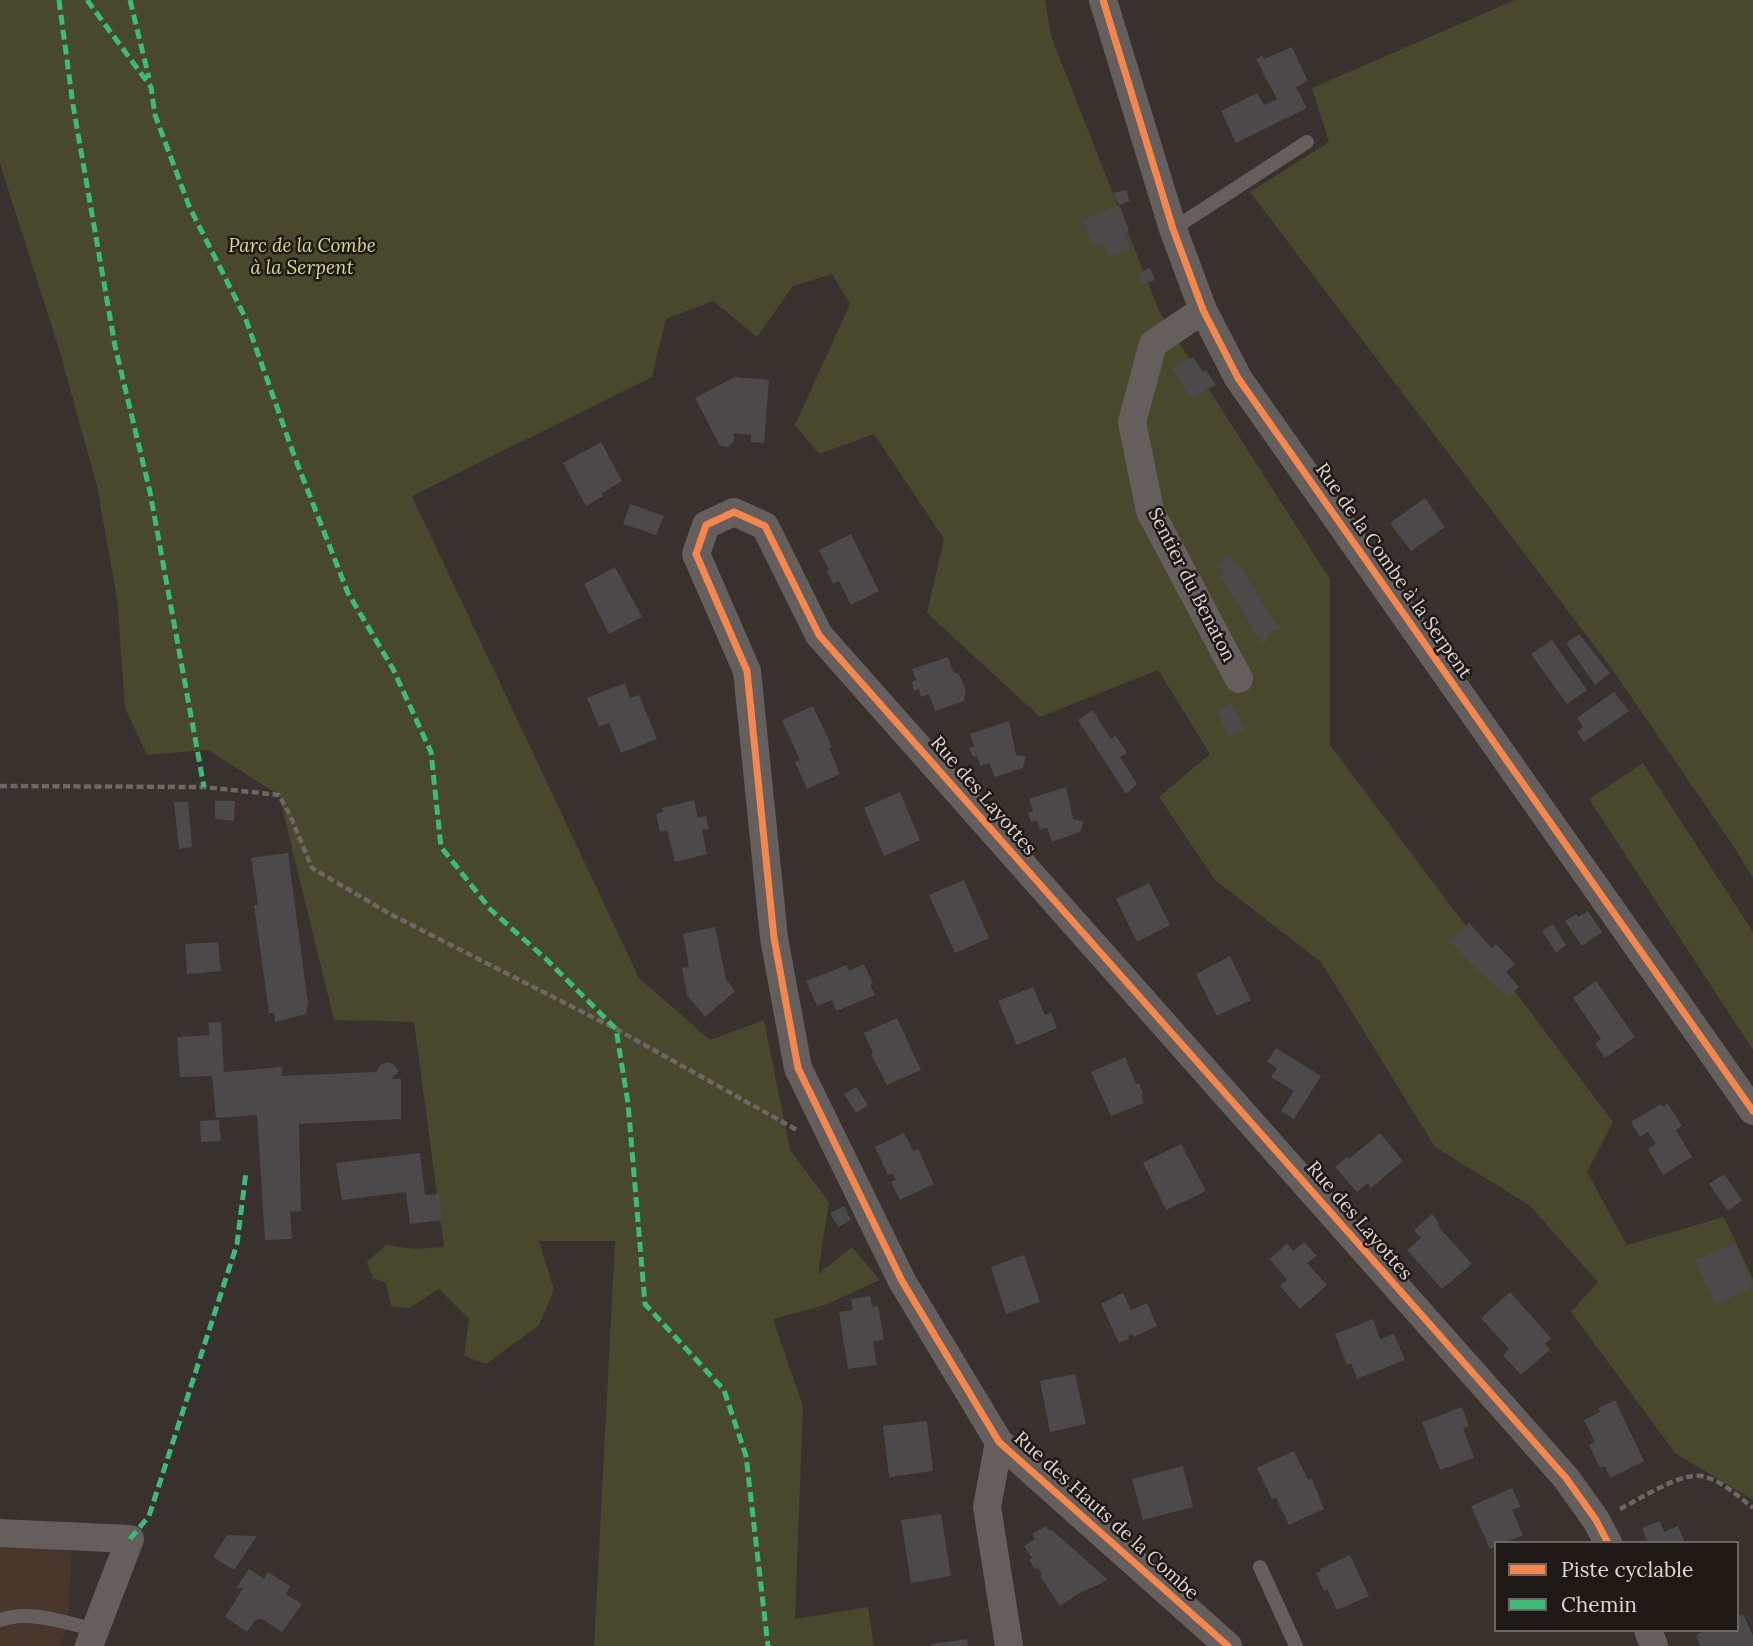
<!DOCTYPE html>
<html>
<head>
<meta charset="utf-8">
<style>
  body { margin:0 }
  #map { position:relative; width:1753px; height:1646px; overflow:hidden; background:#38312d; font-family:Lora,serif }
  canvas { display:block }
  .legend { position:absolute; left:1494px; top:1541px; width:245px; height:91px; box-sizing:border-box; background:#1f1916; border:2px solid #6b6460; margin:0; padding:9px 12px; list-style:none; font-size:21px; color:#ddd5d0 }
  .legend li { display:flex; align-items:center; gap:14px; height:35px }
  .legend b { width:35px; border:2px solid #6b6460 }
</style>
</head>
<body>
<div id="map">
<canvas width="1753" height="1646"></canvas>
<ul class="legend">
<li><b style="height:9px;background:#f5874c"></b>Piste cyclable</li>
<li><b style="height:9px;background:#3abd76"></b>Chemin</li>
</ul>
</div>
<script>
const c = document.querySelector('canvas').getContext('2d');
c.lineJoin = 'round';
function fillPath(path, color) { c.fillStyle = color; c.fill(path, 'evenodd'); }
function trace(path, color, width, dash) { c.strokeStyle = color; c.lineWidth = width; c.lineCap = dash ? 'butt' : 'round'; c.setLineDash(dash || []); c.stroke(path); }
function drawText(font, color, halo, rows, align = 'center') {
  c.font = font + ' Lora,serif'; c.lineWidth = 5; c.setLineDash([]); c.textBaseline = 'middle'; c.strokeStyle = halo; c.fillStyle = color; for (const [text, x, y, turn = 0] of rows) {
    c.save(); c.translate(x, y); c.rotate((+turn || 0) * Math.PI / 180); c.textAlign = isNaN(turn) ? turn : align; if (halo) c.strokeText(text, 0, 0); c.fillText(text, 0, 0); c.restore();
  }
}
fillPath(new Path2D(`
  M0,1541L72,1544L68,1625L60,1646H0Z`), '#48362b');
fillPath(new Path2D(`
  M0,0H1045L1051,36L1159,311L1330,579V745L1613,1122L1587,1172L1627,1245L1724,1217L1753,1279V1500L1675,1453L1571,1312L1598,1282L1529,1205L1435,1147L1321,962L1215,880L1159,797L1210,754L1158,670L1040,717L927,613L944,539L874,434L819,454L795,425L850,304L832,274L793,286L757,337L713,301L666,319L652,377L412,496L639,978L710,1040L764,1020L790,1150L829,1202L818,1274L852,1247L880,1280L825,1305L773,1319L803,1406L795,1619L868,1607L874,1646H594L615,1241H539L554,1290L539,1325L486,1364L464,1356L469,1319L439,1289L409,1308L391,1306L386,1283L373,1278L367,1262L386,1245L415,1249L444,1247L414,1022L334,1020L279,795L208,750L147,755L125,708L117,599L97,486L59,349L0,164Z
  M1515,0H1753V878L1736,850L1612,669L1250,192L1329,142L1312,88Z
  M1643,763L1753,932V1050L1589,799Z`), '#48482c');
fillPath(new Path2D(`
  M1292,47L1308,81L1296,87L1307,108L1236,143L1221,111L1257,93L1264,105L1277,99L1256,59L1262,56L1264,59Z
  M1126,190L1130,201L1119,205L1113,193Z
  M1119,205L1129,230L1124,233L1131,249L1109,257L1103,244L1093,247L1083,220Z
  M1150,268L1155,280L1142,285L1138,273Z
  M1193,357L1203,372L1206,370L1216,385L1190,398L1173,369Z
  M735,377L769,380L764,443L751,442V435L734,433V441L728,447L720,446L695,398Z
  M601,442L622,481L601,494L603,496L586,506L563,463Z
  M1425,498L1445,527L1411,551L1390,523Z
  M630,504L664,516L656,535L623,524Z
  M851,534L879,591L851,605L839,581L833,584L827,571L829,570L819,550Z
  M1230,555L1237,566L1239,565L1279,628L1266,636L1268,640L1263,644L1220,576L1223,574L1217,564Z
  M615,567L642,617L609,634L584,584Z
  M1579,634L1610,673L1595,685L1566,643Z
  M1552,640L1587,690L1567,704L1531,654Z
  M948,657L953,672L959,674L966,691L964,701L935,711L929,694L921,697L919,689L914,691L912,682L916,680L912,669Z
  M625,683L630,698L639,695L657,739L621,753L609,723L599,727L587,698Z
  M1614,692L1629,711L1584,742L1577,732L1583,727L1577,718Z
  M1232,703L1245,729L1229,737L1217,711Z
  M813,706L832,747L829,748L840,774L807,789L795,762L800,760L782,720Z
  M1093,710L1111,739L1116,736L1127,753L1120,757L1137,784L1126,794L1078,720Z
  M1009,721L1016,755L1026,756L1023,768L995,777L989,763L980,766L977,756L973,757L969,748L974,746L970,734Z
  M1066,787L1073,819L1084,822L1080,832L1052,842L1047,827L1040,830L1037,821L1031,822L1028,813L1033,811L1029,799Z
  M900,792L920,840L884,856L864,808Z
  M694,800L698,818L706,816L709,829L702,830L707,854L675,862L667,830L660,832L656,814L663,812L662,808Z
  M215,801H235L234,821L215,819Z
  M174,802H188L192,847L179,849Z
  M288,853L308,1003L306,1014L275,1022L274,1013H269L254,905H258L251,858Z
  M964,880L989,938L955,953L929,895Z
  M1149,883L1170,925L1137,942L1116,899Z
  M1588,911L1602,932L1582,946L1565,921L1576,914L1578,917Z
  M1469,923L1492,948L1496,944L1515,964L1506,972L1519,987L1508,997L1468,961L1450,941Z
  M1553,924L1566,945L1556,953L1542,931Z
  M715,927L726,979L735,991L705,1017L687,995L682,968L689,967L683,934Z
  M218,942L221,971L187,974L185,944Z
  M1230,956L1251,1000L1217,1016L1196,974Z
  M864,964L873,984L870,985L875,995L836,1011L832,1000L817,1006L806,981L847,965L849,971Z
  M1596,981L1635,1037L1605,1058L1595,1044L1601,1039L1573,998Z
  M1033,987L1045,1015L1051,1013L1057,1028L1017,1045L998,1001Z
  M897,1018L921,1070L887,1085L871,1054L873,1053L864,1033Z
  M221,1022L224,1072L283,1067L281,1076L376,1072L380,1065L388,1062L394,1065L399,1071L391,1079H401V1119L299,1124L301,1211L290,1212L292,1239L265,1240L257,1115L216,1118L212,1076L180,1077L177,1037L210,1035L208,1023Z
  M1276,1048L1321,1076L1294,1119L1281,1111L1294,1091L1271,1077L1277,1068L1267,1062Z
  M1125,1057L1136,1084L1139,1083L1143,1094L1141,1095L1144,1103L1111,1116L1091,1072Z
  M856,1087L868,1105L856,1113L844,1094Z
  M1661,1104L1663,1107L1668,1104L1682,1126L1676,1130L1692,1157L1663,1175L1648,1149L1656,1144L1648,1132L1640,1137L1631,1122Z
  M219,1120L221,1141L201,1142L200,1121Z
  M904,1133L913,1151L918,1149L934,1184L900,1200L891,1182L896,1180L892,1173L888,1175L875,1147Z
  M1380,1133L1403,1161L1371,1188L1368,1183L1357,1192L1335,1167L1347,1157L1349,1159Z
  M1181,1144L1206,1191L1166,1210L1143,1163Z
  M420,1153L425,1195L439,1194L442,1220L410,1224L406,1192L342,1200L336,1163Z
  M1724,1174L1742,1200L1728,1211L1709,1184Z
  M844,1206L851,1220L838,1227L830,1213Z
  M1432,1214L1439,1223L1437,1225L1472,1264L1442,1289L1407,1250L1421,1238L1414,1230Z
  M1304,1242L1317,1256L1307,1263L1327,1285L1300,1309L1280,1286L1287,1280L1270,1259L1287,1243L1293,1251Z
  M1735,1243L1753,1287L1715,1305L1695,1260Z
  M1024,1255L1040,1302L1006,1314L991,1267Z
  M1510,1292L1551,1338L1545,1344L1550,1350L1521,1375L1503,1355L1509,1349L1481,1318Z
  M1123,1293L1131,1310L1147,1303L1157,1326L1134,1337L1132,1334L1128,1336L1129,1339L1119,1343L1101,1304Z
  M870,1296L872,1307L878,1306L884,1340L873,1341L877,1365L848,1369L839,1312L853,1310L851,1299Z
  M1373,1319L1380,1339L1394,1334L1405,1360L1357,1379L1351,1363L1347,1365L1335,1334Z
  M1075,1374L1086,1424L1050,1432L1040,1381Z
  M1615,1400L1644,1461L1610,1478L1605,1466L1600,1468L1589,1445L1595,1442L1584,1420L1600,1412L1598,1408Z
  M1462,1407L1469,1426L1463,1428L1474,1458L1440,1470L1422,1422Z
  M927,1421L933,1471L889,1477L883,1426Z
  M1294,1451L1308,1480L1312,1479L1324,1509L1289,1525L1276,1498L1272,1499L1257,1468Z
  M1183,1466L1193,1507L1143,1520L1132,1479Z
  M1512,1488L1521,1507L1512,1510L1523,1535L1505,1543H1496V1547L1490,1549L1471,1506Z
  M941,1514L951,1576L911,1583L901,1520Z
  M1660,1521L1664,1532L1678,1526L1685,1543H1648L1642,1528Z
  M1046,1526L1050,1531L1052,1530L1108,1580L1078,1594L1060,1606L1040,1576L1042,1574L1038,1568L1035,1569L1029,1560L1032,1558L1024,1546L1035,1539L1032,1534Z
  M227,1535L257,1536L234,1570L213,1557Z
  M1350,1555L1369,1596L1337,1610L1327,1589L1324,1591L1316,1573L1321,1571L1320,1569Z
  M249,1569L264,1579L268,1572L290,1586L286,1594L302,1604L282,1632L262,1619L255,1620L247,1632L225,1617L243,1588H236Z
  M1743,1614L1753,1636V1646H1700L1696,1635L1707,1630H1737V1617Z
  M967,1639L968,1646H931V1644Z`), '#4c494a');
trace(new Path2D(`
  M0,786L204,787L279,795L290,815L312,868L390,914L616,1029L797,1130
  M1620,1509C1640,1499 1679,1473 1701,1476C1720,1479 1738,1496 1753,1508`), '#6c6764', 4.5, [7, 3.5]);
trace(new Path2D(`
  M1173,229L1307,142
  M1260,1567L1296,1646
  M0,1620C33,1609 64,1624 96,1629`), '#645f5c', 14);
trace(new Path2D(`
  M1103,0L1173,229L1203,310L1238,378L1753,1111
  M1203,310L1153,344L1132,422L1150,511L1239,679
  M999,1442L987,1507L1009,1646
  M0,1533L130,1539L89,1646
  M1648,1630L1654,1646
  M1228,1646L999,1442L902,1281L798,1068L774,938L747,671L696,554L706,525L734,512L765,526L819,635L1566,1478L1596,1520L1608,1543`), '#645f5c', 28);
trace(new Path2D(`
  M59,0L73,105L115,346L150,492L204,787
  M87,0L151,87L155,115L189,206L245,317L295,458L348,593L393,669L431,752L441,847L491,910L547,960L616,1029L628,1103L645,1304L724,1390L746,1456L768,1646
  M130,0L149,78
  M130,1539L149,1516L237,1244L246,1172`), '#3abd76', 5, [10, 5]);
trace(new Path2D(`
  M1103,0L1173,229L1203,310L1238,378L1753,1111
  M1228,1646L999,1442L902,1281L798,1068L774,938L747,671L696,554L706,525L734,512L765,526L819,635L1566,1478L1596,1520L1608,1543`), '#f5874c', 7);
drawText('italic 19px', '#d8db8b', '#1f1916', [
  ["Parc de la Combe",302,247],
  ["à la Serpent",302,269]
]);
drawText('19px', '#ddd5d0', '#1f1916', [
  ["Rue de la Combe à la Serpent",1393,571,55],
  ["Sentier du Benaton",1191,585,63],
  ["Rue des Layottes",983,796,49],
  ["Rue des Layottes",1359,1221,49],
  ["Rue des Hauts de la Combe",1106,1516,42]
]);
</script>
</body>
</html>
